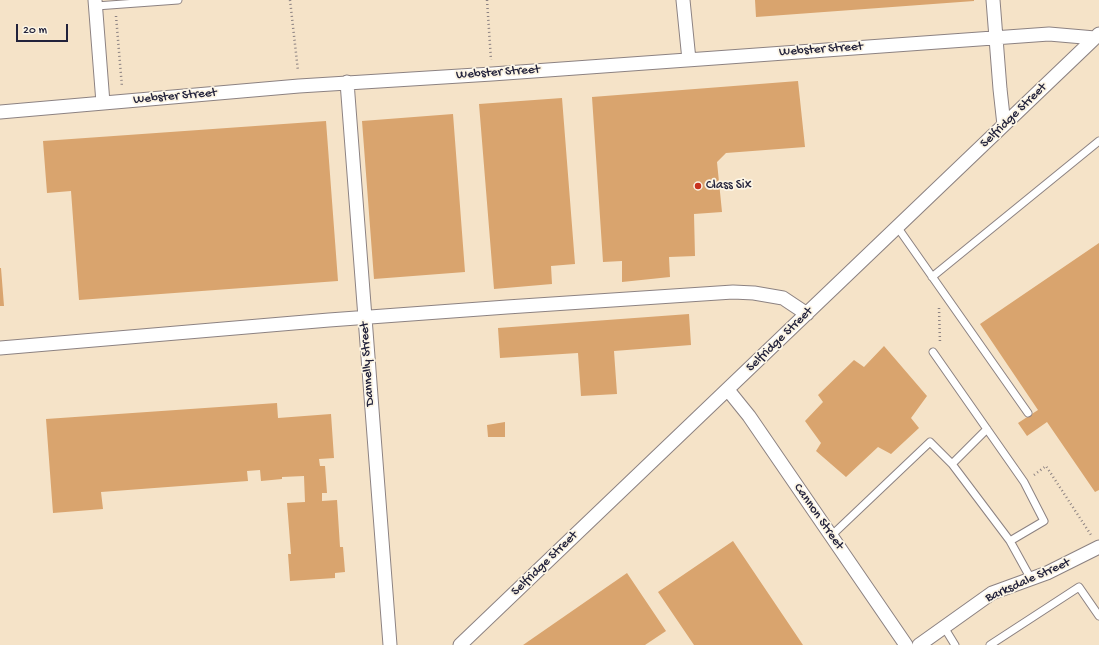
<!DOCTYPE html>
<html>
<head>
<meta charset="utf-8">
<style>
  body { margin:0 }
  #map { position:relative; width:1099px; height:645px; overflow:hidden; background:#f5e3c8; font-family:"Gochi Hand",sans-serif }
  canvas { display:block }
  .scale { position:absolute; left:16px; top:24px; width:52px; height:18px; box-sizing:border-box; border:2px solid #22223b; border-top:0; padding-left:5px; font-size:12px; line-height:14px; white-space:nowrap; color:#22223b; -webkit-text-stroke:3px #fcf5e5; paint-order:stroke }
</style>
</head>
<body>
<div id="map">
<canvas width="1099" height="645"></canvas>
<div class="scale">20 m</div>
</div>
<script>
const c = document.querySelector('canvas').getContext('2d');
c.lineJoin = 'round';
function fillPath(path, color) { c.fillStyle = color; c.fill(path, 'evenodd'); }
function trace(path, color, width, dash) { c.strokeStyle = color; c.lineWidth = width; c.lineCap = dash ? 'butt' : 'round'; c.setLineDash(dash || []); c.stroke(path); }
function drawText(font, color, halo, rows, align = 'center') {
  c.font = font + ' "Gochi Hand",sans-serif'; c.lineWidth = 3.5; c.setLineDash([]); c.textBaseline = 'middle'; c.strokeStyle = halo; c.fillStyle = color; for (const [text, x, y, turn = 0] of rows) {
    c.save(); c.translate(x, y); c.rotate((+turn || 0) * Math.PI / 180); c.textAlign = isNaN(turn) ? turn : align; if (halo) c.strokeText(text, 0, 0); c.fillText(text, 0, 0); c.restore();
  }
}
fillPath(new Path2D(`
  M755,0H974V1L756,17Z
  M798,81L805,147L726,153L717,162L722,212L694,214L695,256L669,257L670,277L622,282V261L603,262L592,97Z
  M562,98L575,264L551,266L552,284L494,289L479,104Z
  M453,114L465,272L374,279L362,121Z
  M326,121L338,281L79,300L71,191L47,193L43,141Z
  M1099,243V490L1095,492L1047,422L1027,436L1018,423L1038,410L980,324Z
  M0,268H1L4,306H0Z
  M689,314L691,345L614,351L617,394L581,396L578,353L500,358L498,328Z
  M884,346L927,396L911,418L919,428L891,454L878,447L846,477L816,451L821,443L805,421L823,402L818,395L854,360L864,367Z
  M277,403L278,418L331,414L334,458L319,459L320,466H325L327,493H322V501L337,500L340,547H343L345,572L335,573V578L290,581L288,554H291L287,503L305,502L304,476L282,477V479L261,481L260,470L247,471L248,481L101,492L103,509L53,513L46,419Z
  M505,422V437H488L487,425Z
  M733,541L803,645H694L658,592Z
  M627,573L666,631L645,645H523Z`), '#d9a46e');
const service = new Path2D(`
  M96,6L178,0
  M898,228L1028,413
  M932,277L1099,141
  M933,352L1024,482L1044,521L1010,541L1031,579
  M987,429L952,464L1010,541
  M831,536L930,442L952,464
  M944,627L955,645
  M990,645L1079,587L1099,616`);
const minor = new Path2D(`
  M95,0L103,103
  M683,0L689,60
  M993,0L1000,89L1004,125
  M347,82L390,645
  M0,112L299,86L492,74L1049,34L1095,38
  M0,348L329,320L507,307L733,292L754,293L783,298L807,314
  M728,390L749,416L906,645
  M460,645L1099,34
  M919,645L992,593L1047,573L1099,547`);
trace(service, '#8c8282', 9);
trace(minor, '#8c8282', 15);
trace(new Path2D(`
  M290,0L298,71
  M487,0L491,60
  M116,16L122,87
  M939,308L940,343
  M1034,475L1046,466L1091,535`), '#8c8282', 2.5, [1, 3]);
trace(service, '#fff', 7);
trace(minor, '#fff', 13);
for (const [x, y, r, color] of [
  [698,186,4,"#c8321e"]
]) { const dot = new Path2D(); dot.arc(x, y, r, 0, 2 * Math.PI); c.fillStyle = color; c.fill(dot); trace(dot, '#fcf5e5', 1.5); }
drawText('13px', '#22223b', '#fcf5e5', [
  ["Webster Street",821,50,-4],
  ["Webster Street",498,73,-4],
  ["Webster Street",175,97,-5],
  ["Selfridge Street",1014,116,-44],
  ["Selfridge Street",780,340,-44],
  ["Dannelly Street",368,364,-94],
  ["Cannon Street",818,517,55],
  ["Selfridge Street",545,564,-44],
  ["Barksdale Street",1028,581,-24]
]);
drawText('13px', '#22223b', '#fcf5e5', [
  ["Class Six",706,186]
], 'left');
</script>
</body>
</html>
